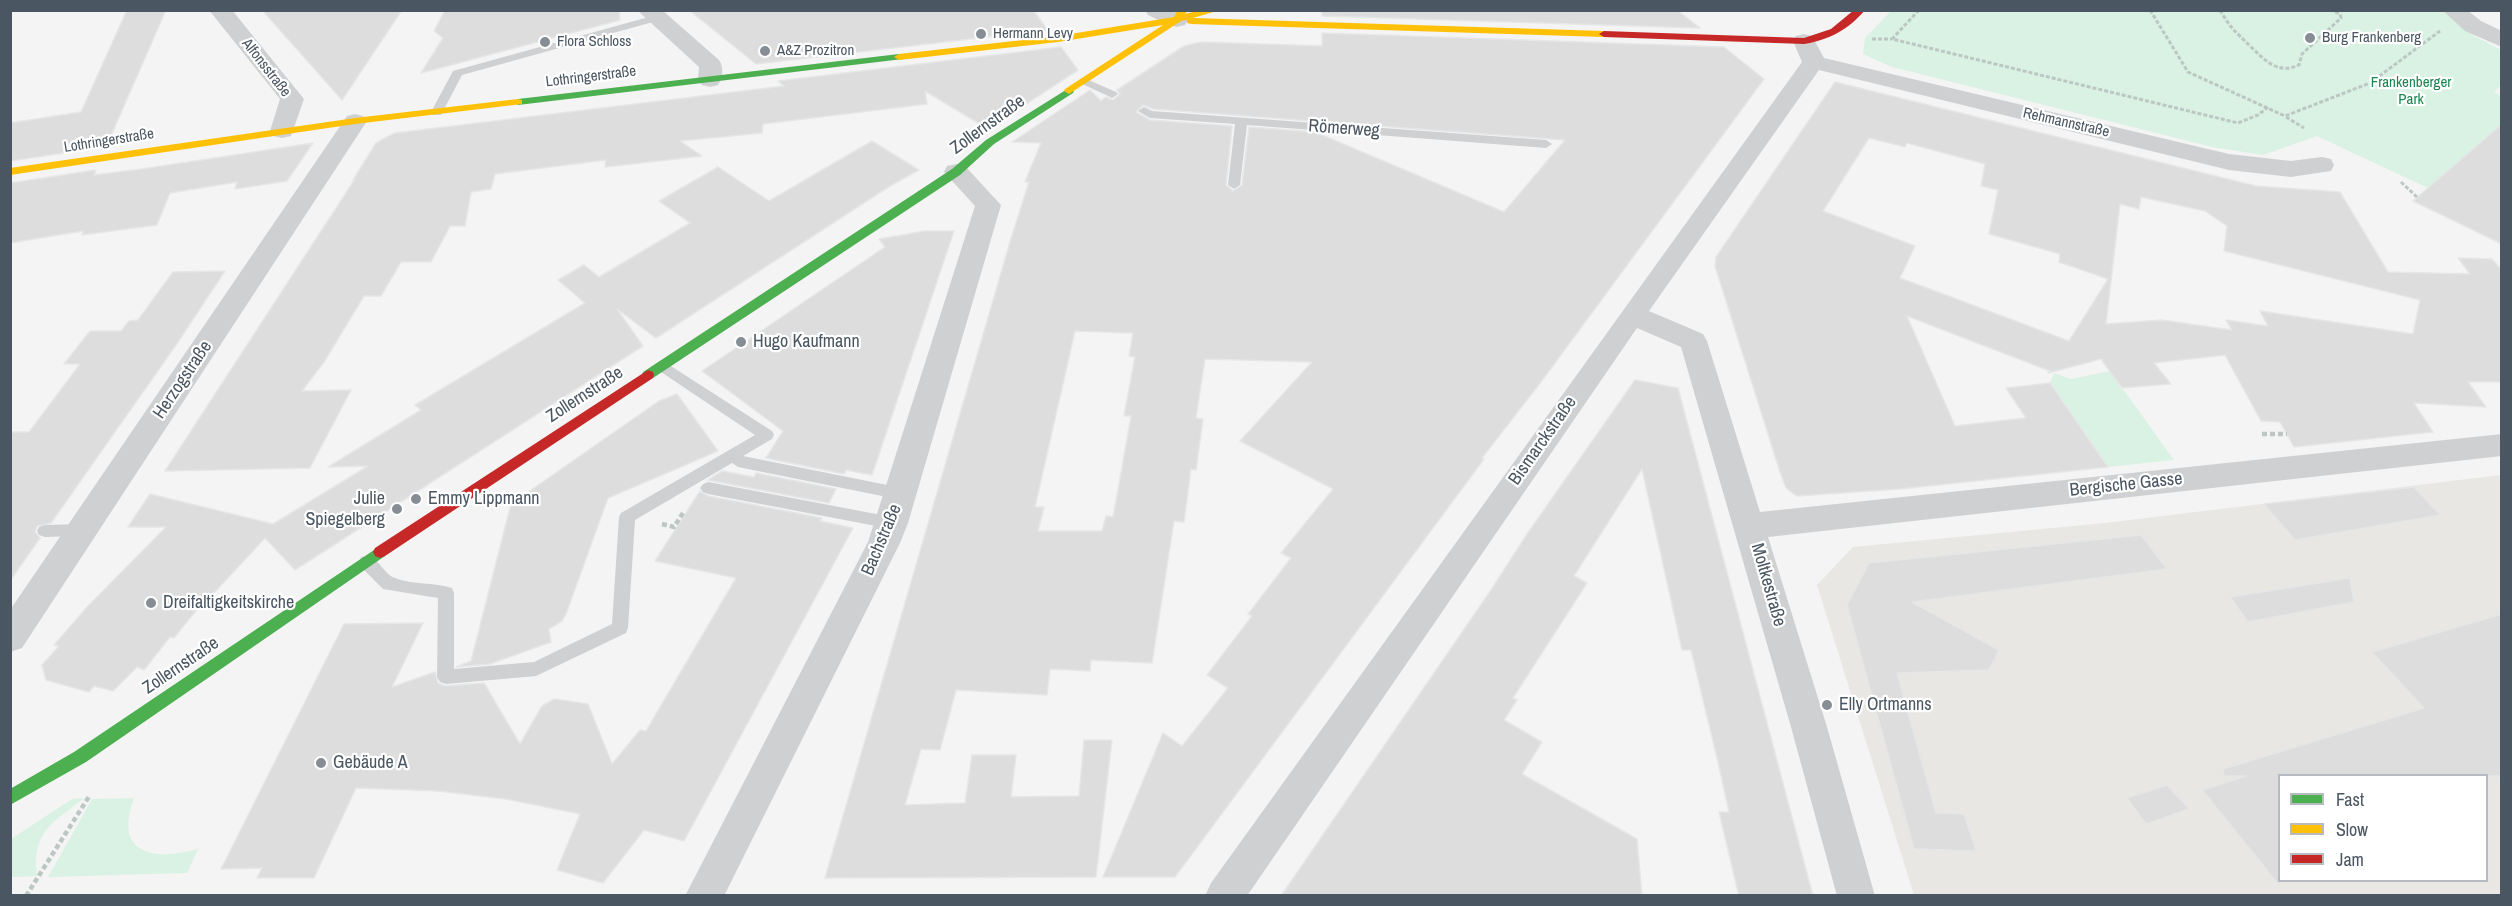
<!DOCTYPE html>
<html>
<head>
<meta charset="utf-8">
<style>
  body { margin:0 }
  #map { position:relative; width:2512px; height:906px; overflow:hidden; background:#f4f4f4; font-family:"Archivo Narrow",sans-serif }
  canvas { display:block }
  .frame { position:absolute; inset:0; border:12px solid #4a5661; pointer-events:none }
  .legend { position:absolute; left:2278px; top:774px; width:210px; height:108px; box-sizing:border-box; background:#fff; border:2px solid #b7bbc0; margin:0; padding:8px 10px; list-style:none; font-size:18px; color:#4a5661 }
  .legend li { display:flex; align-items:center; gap:12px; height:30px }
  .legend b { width:30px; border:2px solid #b7bbc0 }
</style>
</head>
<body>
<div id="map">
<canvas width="2512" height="906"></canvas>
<div class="frame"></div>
<ul class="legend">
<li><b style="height:8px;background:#4caf50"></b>Fast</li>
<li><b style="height:8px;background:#ffc107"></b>Slow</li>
<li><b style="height:8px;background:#c62828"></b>Jam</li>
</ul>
</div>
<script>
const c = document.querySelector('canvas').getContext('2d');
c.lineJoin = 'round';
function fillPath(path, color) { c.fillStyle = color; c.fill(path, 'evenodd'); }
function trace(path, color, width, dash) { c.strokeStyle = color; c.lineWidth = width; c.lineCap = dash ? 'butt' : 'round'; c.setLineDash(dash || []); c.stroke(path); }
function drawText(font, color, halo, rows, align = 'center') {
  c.font = font + ' "Archivo Narrow",sans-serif'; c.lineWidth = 4.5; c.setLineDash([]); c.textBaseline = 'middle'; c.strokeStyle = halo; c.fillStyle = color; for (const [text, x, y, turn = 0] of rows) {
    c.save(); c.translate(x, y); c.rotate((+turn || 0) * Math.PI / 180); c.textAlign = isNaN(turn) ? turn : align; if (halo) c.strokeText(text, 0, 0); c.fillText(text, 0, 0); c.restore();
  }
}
fillPath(new Path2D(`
  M2501,475V895H1914L1817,585L1853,547L2105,523ZM2280,776H2486V880H2280Z`), '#e8e7e3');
fillPath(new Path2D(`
  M1891,11H2442L2474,36L2501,50V85L2494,92L2501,96V125L2428,188L2317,136L2263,155L2212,147L1892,67L1863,54L1865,38Z
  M2110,371L2174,460L2108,467L2050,383L2054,373L2071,379Z
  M84,798C79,803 74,805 69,810C42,828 33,844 37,876L11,877V839L72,799Z
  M134,798C113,855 154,861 198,849L187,873L48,877L92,799Z`), '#d9f2e3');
const building = new Path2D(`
  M127,10H166L106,147L10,161V123L81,112Z
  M262,10H402L342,100Z
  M445,10H619L620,20L421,73L443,38L434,31Z
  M689,10H1033L1048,30L756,64Z
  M1322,10H1677L1700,28L1322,16Z
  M1322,33L1724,47L1764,79L1541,382L1482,458L1484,459L1175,877H1103L1163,733L1182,746L1228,688L1207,675L1252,616L1248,614L1291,558L1281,553L1333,489L1240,441L1312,362L1205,359L1196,418L1203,419L1196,470L1191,469L1184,522L1174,521L1152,663L1091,660L1090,671L1050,669L1047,695L956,690L940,750L921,749L905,805L965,803L972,755H1016L1011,797L1079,796L1084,740H1112L1096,877L825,878L1010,242L1029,182H1025L1041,143L1012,142L1090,90L1101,101L1106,97L1113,100L1120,94L1117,90L1184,46L1201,42L1322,46ZM1143,105L1153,109L1565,140L1504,212L1315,132L1249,127L1242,185L1233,191L1226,185L1232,126L1150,120L1136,112ZM1075,331L1133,333L1129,356L1135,357L1124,416H1131L1118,490L1113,517L1106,516L1102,531H1038L1044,507H1035Z
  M1061,47L1078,70L988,129L925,91L927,104L763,124L762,133L680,141L702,156L605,167L606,160L495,174L491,189L471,192L465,226H450L431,262H401L381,296H364L324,362L302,391L351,390L310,468L165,471L355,179L353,180L376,143L385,138L395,133L784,86L778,81Z
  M1835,82L2256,186L2340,192L2388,272L2470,274L2458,258L2492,259L2502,270V382H2468L2486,407L2414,403L2433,432L2294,447L2280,422L2261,421L2225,355L2154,363L2171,384L2122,388L2101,359L2048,373L2050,371L1907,316L1955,426L2026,418L2006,388L2050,383L2108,467L1900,489L1797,496L1786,488L1780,472L1715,266L1716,257ZM1869,138L1905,147L1907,143L1985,164L1981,186L1998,190L1989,234L2060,254L2059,262L2108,279L2069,341L1900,278L1915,246L1823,211ZM2141,197L2205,211L2227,226L2224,251L2420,300L2413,334L2260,311L2268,326L2226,320L2232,330L2162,320L2106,324L2120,204L2139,209Z
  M2502,124V244L2413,201Z
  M872,141L919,170L890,186L656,338L617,309L643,346L295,570L265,538L201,607H199L174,638L170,637L144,670L137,667L113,691L94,686L89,692L46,680L42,665L59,646L54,645L87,607L166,527H128L150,494L273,524L368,466L328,467L421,410L415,405L585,303L558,280L584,265L599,277L690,223L659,201L718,167L769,201Z
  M313,143L287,181L235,189L237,182L170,193L157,225L82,235L83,231L10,243V183L96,170L94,175L142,169Z
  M925,231H954L872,475L846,470L844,474L766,458L783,431L702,371L885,247L879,239Z
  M225,271L176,345L51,523L37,526L35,532L40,538L10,581V432H29L80,364H64L90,331H121L129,321L138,320L173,272Z
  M1635,380L1678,388L1813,896H1739L1719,812H1729L1718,762L1691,650H1682L1642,469L1574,576L1587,583L1513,698L1517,700L1504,720L1542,742L1522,774L1637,839L1642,896H1281L1491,590L1527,534Z
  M677,394L718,451L608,498L566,614L562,621L549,629L551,642L490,664L456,667L471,661L511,504L659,401Z
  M722,471L754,477L756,473L836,489L829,503L708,480Z
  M2414,487L2440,515L2295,540L2264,504Z
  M700,491L708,496L822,518L820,521L853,528L684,841L644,830L603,883L557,870L580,814L506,799L438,791L356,788L314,878H257L262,868L221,869L344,624L423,623L392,687L435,672L438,683L445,686L484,683L520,744L542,706L554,699L588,704L612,764L640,730L646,731L736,578L655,561Z
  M2141,535L2167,569L1912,602L1999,650L1989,670L1897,673L1936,813L1964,814L1976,851L1914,849L1847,605L1869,563Z
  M2350,578L2354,602L2248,622L2230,597Z
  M2502,614V776H2280V886L2202,790L2246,776H2224L2223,769L2424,708L2372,652Z
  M2167,785L2189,809L2146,824L2127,798Z`);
fillPath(building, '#ddddde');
trace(building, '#e5e6e7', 1.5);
trace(new Path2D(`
  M1919,10L1892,39L2238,123L2258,115L2268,107
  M2150,10L2188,72L2285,116L2370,83L2440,31
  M2220,10C2231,29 2235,31 2250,46C2265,60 2277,75 2299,65L2302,54L2341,18L2340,14L2331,10
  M1872,39H1892
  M2286,117L2304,128
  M2401,182L2417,197`), '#bcc7c4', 3, [4, 2]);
trace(new Path2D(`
  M2262,434H2287
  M662,524L674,527L683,513
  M26,896L90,795`), '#bcc7c4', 4.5, [5, 3]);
fillPath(new Path2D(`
  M656,15L660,16V20L462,75L441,115H433L431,112L453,71Z
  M1084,78L1116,92L1118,94L1112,98L1108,96L1080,83V79Z
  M1144,107L1152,111L1546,140L1552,144L1546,148L1247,125L1240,185L1234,189L1228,185L1235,124L1150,118L1138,111Z
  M663,361L772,431L774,435L772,439L743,456L902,488L907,490L910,494L907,498L902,500L738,467L732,463L635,520L628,628L626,633L536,676L446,684L440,682L437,677L438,598L383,589L361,567L359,562L361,557C378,552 382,574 395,578C413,585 434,582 452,588L454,593V669L534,662L612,624L619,517L621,513L755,435L658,370L656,366L658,362Z
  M708,482L892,517L898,519L900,523L898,527L892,529L708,494L703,492L700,488L703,484Z
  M83,524L89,526L91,530L89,534L83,536L45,537L39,535L37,531L39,527L45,525Z`), '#ced0d2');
fillPath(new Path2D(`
  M209,10H232L304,99L291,136L282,138L273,136L270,131L280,99Z
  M637,10H662L719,60C724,67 723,78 718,85L710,87L702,85L698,80L699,67Z
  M1145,10C1160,10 1179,7 1188,20L1185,25L1177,27L1169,25L1148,15Z
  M2442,10H2467L2481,21L2502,31V47L2465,31Z
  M1804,34L1812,36L1824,58L2229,154L2291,161L2322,157L2331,159L2334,165L2331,171L2291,177L2229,170L1819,70L1649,311L1703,334L1707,341L1760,512L2502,434V456L1768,537L1827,727L1875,896H1837L1791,727L1681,347L1637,328L1247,896H1205L1211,883L1802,62L1793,41L1796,36Z
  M355,114L363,116L367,121L22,648L10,652V610L347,116Z
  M956,164L965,166L1001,205L908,523L900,543L724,896H685L868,542L975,206L944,172L947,166Z`), '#ced0d2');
fillPath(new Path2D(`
  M899,54L904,57L903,59L518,105L513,102L518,99Z
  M1069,88L1074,91L1073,93L994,144L960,175L653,378H643L642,375L643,372L952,169L986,140Z
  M380,546L385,548L387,552L385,556L86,762L10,805V789L74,752Z`), '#4caf50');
fillPath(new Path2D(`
  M1178,10H1188L1185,14L1201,10H1220L1193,18L1604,31L1609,34L1604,37L1191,24L1187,23V20L1181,21L1069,94L1064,91L1065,89L1163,25L1058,42L899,60L894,57L899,54L1058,36L1174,17Z
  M518,99L522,100V104L355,124L10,175V168L355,118Z`), '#ffc107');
fillPath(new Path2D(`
  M1854,10H1865C1848,30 1829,40 1804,44L1604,37L1599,34L1604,31L1804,38L1831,29Z
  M648,370L653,372L654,375L653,378L385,556L380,558L375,556L373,552L375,548Z`), '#c62828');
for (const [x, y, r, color] of [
  [981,34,6,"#868d94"],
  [2310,38,6,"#868d94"],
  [545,42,6,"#868d94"],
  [765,51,6,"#868d94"],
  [741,342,6,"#868d94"],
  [416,499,6,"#868d94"],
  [397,509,6,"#868d94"],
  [151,603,6,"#868d94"],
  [1827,705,6,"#868d94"],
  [321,763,6,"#868d94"]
]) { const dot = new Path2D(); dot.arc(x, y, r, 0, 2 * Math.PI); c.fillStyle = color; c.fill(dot); trace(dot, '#fff', 2); }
drawText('15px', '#4a5661', '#fff', [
  ["Hermann Levy",993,34],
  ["Burg Frankenberg",2322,38],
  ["Flora Schloss",557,42],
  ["A&Z Prozitron",777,51]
], 'left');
drawText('15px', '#4a5661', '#fff', [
  ["Alfonsstraße",266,68,52],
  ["Lothringerstraße",591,77,-7],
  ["Rehmannstraße",2066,123,13],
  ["Lothringerstraße",109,141,-9]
]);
drawText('15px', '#17864f', '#fff', [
  ["Frankenberger",2411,83],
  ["Park",2411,100]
]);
drawText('18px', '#4a5661', '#fff', [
  ["Zollernstraße",988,125,-36],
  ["Römerweg",1344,129,4],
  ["Herzogstraße",183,380,-56],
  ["Zollernstraße",585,395,-33],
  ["Bismarckstraße",1543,441,-55],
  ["Bergische Gasse",2126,485,-6],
  ["Bachstraße",882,540,-67],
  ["Moltkestraße",1768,585,74],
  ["Zollernstraße",181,666,-34]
]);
drawText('18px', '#4a5661', '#fff', [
  ["Hugo Kaufmann",753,342],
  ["Julie",385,499,"right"],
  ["Spiegelberg",385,520,"right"],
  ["Emmy Lippmann",428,499],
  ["Dreifaltigkeitskirche",163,603],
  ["Elly Ortmanns",1839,705],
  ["Gebäude A",333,763]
], 'left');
</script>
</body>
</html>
